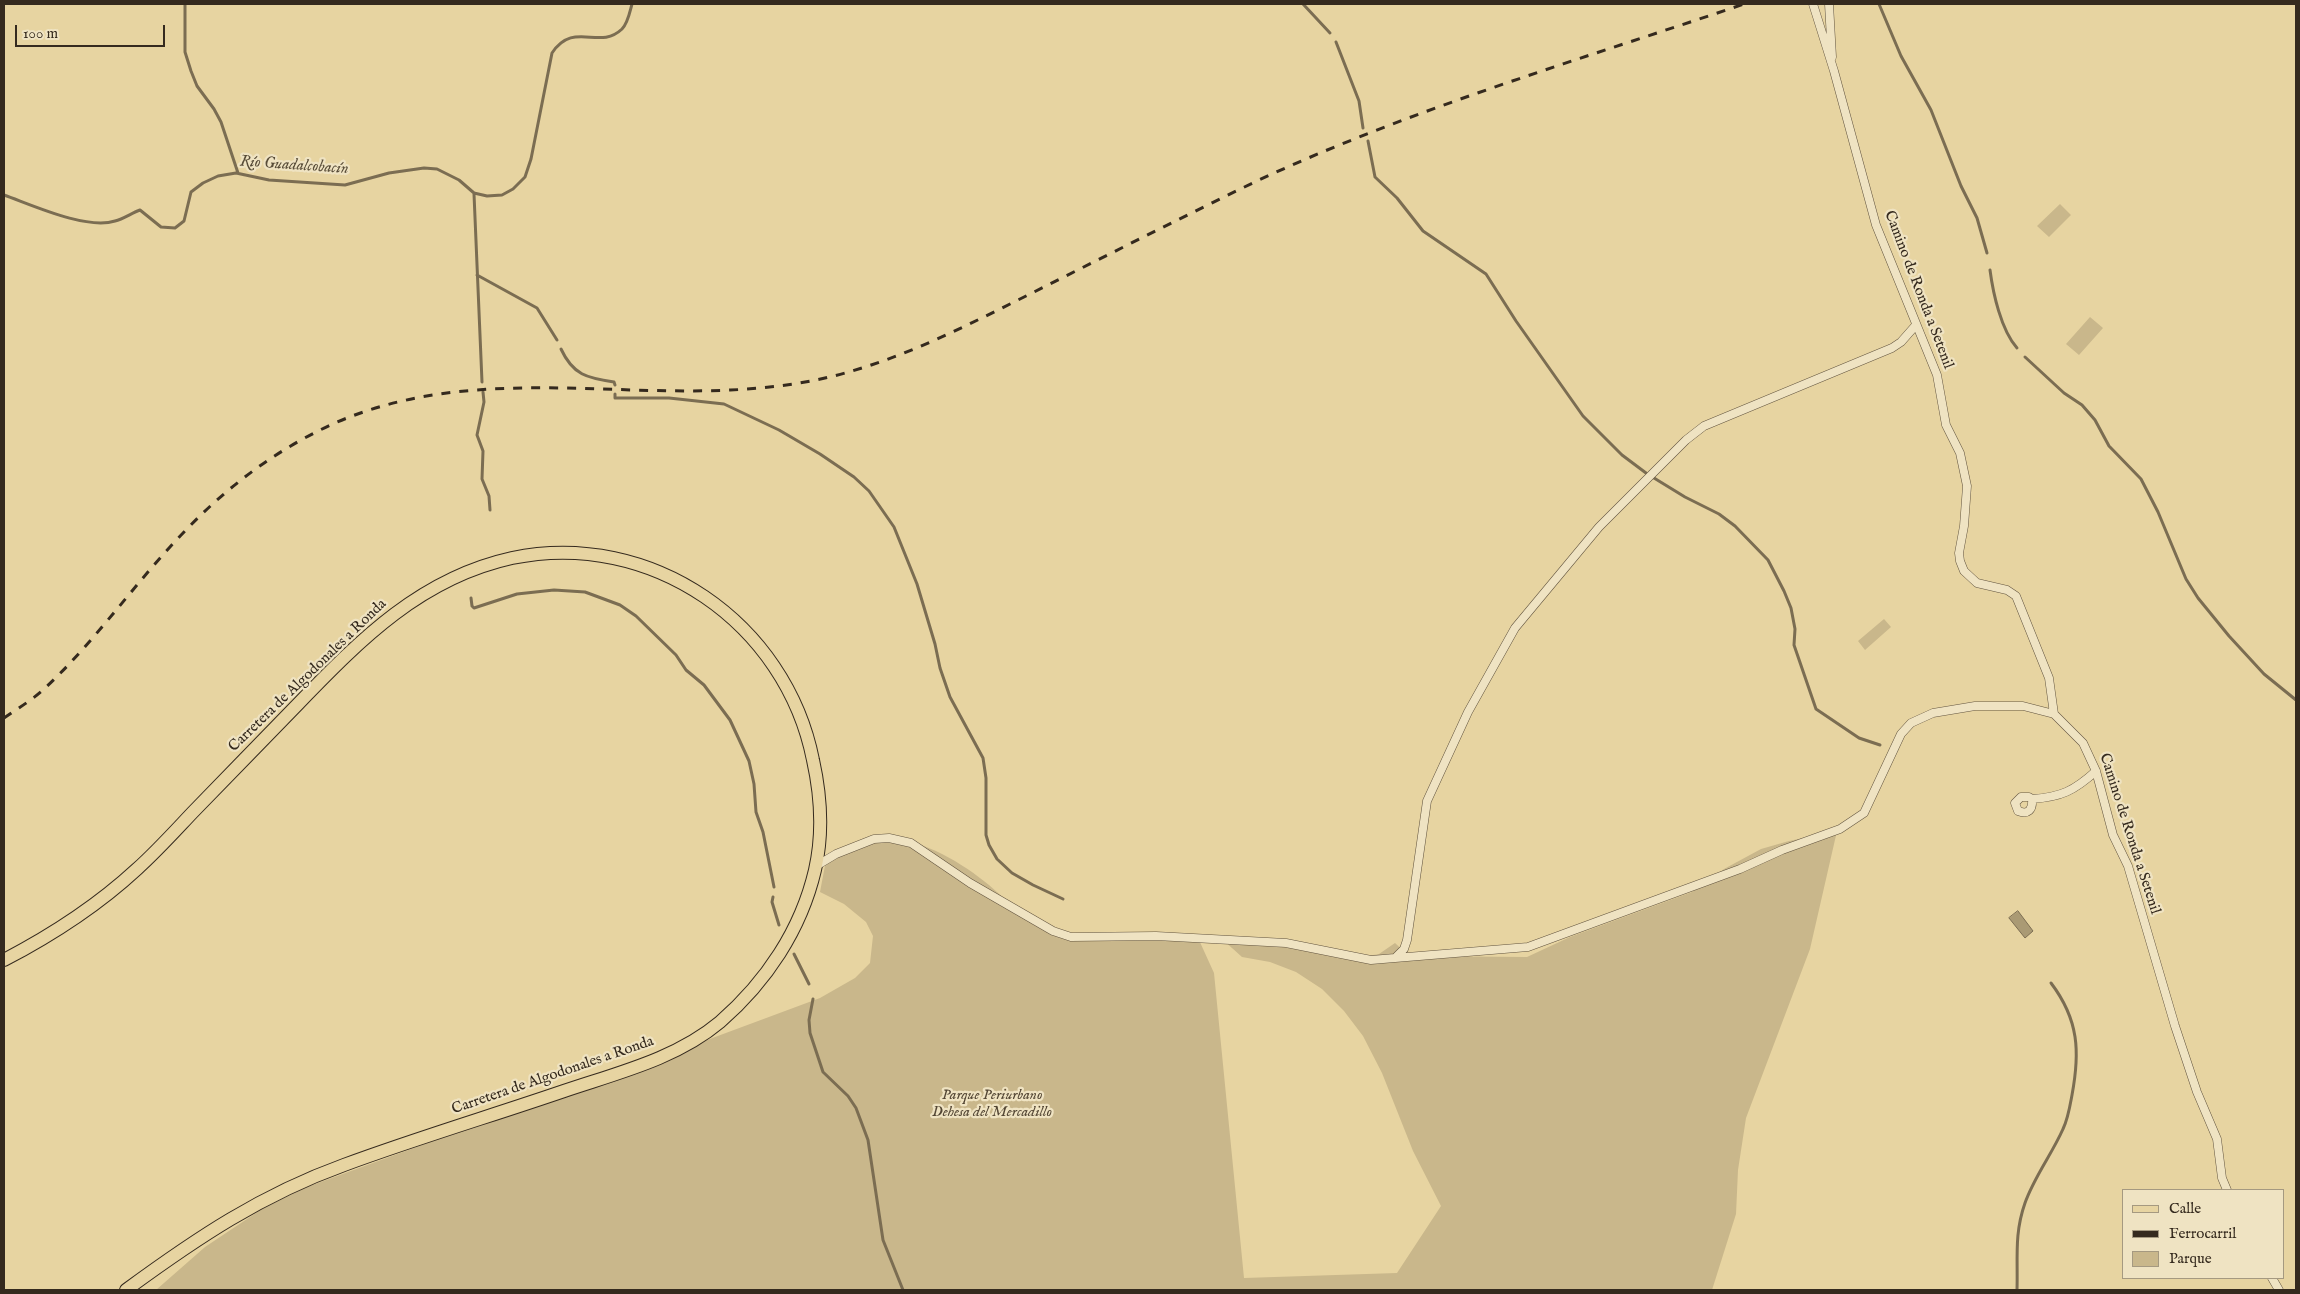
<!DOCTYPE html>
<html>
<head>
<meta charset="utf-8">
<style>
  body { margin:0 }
  #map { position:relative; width:2300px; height:1294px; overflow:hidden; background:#e7d4a1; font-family:"IM FELL English",serif }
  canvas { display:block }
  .frame { position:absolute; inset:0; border:5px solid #352a1e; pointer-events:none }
  .legend { position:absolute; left:2122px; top:1189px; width:162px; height:90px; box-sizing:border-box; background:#efe3c2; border:1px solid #a59980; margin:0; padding:6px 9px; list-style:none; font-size:15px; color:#352a1e }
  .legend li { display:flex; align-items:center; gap:10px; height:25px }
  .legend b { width:25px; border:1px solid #a59980 }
  .scale { position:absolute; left:15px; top:25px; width:150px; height:22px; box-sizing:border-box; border:2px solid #352a1e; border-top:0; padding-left:6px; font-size:15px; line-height:18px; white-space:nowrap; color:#352a1e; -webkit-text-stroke:4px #efe3c2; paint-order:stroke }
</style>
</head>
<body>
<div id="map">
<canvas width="2300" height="1294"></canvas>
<div class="frame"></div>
<ul class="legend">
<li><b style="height:6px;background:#e7d4a1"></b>Calle</li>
<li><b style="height:6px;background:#352a1e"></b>Ferrocarril</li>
<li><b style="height:14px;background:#c9b78b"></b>Parque</li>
</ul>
<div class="scale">100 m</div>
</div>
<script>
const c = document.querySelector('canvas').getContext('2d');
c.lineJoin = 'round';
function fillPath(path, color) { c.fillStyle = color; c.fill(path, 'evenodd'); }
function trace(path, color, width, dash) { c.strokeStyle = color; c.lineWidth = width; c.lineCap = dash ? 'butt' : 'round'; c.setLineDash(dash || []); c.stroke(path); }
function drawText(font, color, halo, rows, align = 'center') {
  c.font = font + ' "IM FELL English",serif'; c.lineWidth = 4.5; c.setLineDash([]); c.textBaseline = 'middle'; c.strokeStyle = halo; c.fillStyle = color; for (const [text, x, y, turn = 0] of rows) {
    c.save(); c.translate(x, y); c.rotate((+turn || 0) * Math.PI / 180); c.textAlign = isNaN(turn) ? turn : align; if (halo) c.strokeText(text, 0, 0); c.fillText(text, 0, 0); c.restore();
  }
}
fillPath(new Path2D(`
  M2060,204L2071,215L2049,237L2037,226Z
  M2090,317L2103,328L2079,355L2066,344Z
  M1884,619L1891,627L1865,650L1858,641Z
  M1837,831L1810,949L1746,1118L1738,1170L1736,1214L1712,1290H156L205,1247L262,1209L307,1187L444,1137L660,1064L707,1040L820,998L855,978L870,963L873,936L866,922L844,904L820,892L827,855C843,850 859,843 875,840C914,833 960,861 989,885C1007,901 1025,917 1048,926C1092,944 1152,941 1199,940L1214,973L1244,1278L1397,1273L1441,1206L1413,1151L1382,1073L1363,1036L1344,1011L1322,989L1296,972L1270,962L1242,957L1222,939L1302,947L1355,958L1379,954L1395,943L1409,956L1527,957L1570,937L1692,892L1724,869L1761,849L1789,841Z`), '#c9b78b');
const water = new Path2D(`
  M2018,911L2033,931L2025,938L2009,918Z`);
fillPath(water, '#aa9a74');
trace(water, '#7b6d52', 1);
trace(new Path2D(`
  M185,4V52L191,71L197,86L214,109L221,122L238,173
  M1303,4L1330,33
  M1879,4L1901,56L1931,110L1961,186L1977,218L1987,253
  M1336,42L1359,101L1363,128
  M1368,141L1375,177L1397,198L1423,231L1486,274L1516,321L1583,416L1622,455L1646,473
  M474,194L482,382
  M4,195C32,205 86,230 115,221C123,219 132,213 140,210L161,227L175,228L184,221L191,192L203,183L218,176L236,173L269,180L345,185L389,173L424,168L437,169L459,180L474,193L487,196L502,195L513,189L525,177L531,159L552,53C574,20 599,51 622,29C628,23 630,11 632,4
  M1990,270C1993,293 2001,330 2017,348
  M477,275L537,308L557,340
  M561,349C573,375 587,378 614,382L615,385
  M2025,357L2064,393L2082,405L2095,420L2109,446L2141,479L2158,512L2186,579L2198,598L2229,636L2264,674L2296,700
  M483,392L484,402L477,435L483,451L482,479L489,496L490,510
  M615,394V398H669L724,404L779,430L820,454L854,477L869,491L894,527L917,584L935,644L940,668L950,697L983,758L986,778V835L989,845L997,859L1012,873L1033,885L1063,899
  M1654,478L1685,497L1719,514L1735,526L1768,560L1784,591L1791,608L1795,629L1794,645L1816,709L1859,738L1880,745
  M471,598L472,606L474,608L517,594L554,590L585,592L620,605L636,616L676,655L686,670L704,685L730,720L749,761L754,784L756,812L763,832L774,887
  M773,897L772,902L779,925
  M794,954L809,984
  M813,999L809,1020L810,1033L823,1072L848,1096L856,1108L868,1140L883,1240L903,1290
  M2017,1290C2018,1259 2014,1234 2025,1203C2034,1177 2052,1154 2063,1129C2068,1119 2070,1106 2072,1095C2080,1052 2079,1020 2051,983`), '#7b6d52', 3);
const street = new Path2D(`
  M1813,4L1834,71L1876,225L1937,375L1946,425L1960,453L1967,486L1964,526L1959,553L1960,561L1964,571L1977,583L2007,590L2016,596L2049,678L2054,714L2083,743L2096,771L2113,835L2128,866L2175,1026L2197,1092L2217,1139L2222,1178L2227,1190
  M1829,4L1832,57
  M2032,799C2033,810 2028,815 2018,811L2015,803L2021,797H2029L2032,799C2061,797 2074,791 2096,771
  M816,866L836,854L874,839L889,838L911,843L970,883L1053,931L1071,937L1156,936L1286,943L1371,960L1395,958L1404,949L1407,940L1427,801L1468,712L1515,628L1599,527L1686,440L1704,426L1892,348L1901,342L1916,325
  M1395,958L1528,947L1740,869L1782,850L1840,829L1864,813L1901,734L1911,723L1933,713L1975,706H2023L2054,714
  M2272,1278L2279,1290`);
const primary = new Path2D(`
  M4,960C52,935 97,906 137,869C157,851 175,831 193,812C228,776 264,739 299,703C361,639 421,578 512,558C651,529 786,623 813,760C821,796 823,835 815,870C801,930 766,982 720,1022C676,1059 617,1073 564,1091C491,1116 417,1138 344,1165C261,1195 197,1238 126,1290`);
trace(street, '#62543f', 9);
trace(primary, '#352a1e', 14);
trace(street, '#efe3c2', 8);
trace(primary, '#e7d4a1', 12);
trace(new Path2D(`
  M4,718C17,709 32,700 43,690C96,641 136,581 186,530C229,485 279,448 335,423C500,351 676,420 845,373C907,356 966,326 1024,297C1102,258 1180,218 1259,180C1414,108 1582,59 1744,4`), '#352a1e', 3, [9, 9]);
drawText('15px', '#352a1e', '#efe3c2', [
  ["Camino de Ronda a Setenil",1918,290,69],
  ["Carretera de Algodonales a Ronda",308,676,-44],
  ["Camino de Ronda a Setenil",2129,834,72],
  ["Carretera de Algodonales a Ronda",553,1076,-19]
]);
drawText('italic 15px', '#534634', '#efe3c2', [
  ["Parque Periurbano",992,1096],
  ["Dehesa del Mercadillo",992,1113]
]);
drawText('italic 16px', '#584c38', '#efe3c2', [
  ["Río Guadalcobacín",294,166,4]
]);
</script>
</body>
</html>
